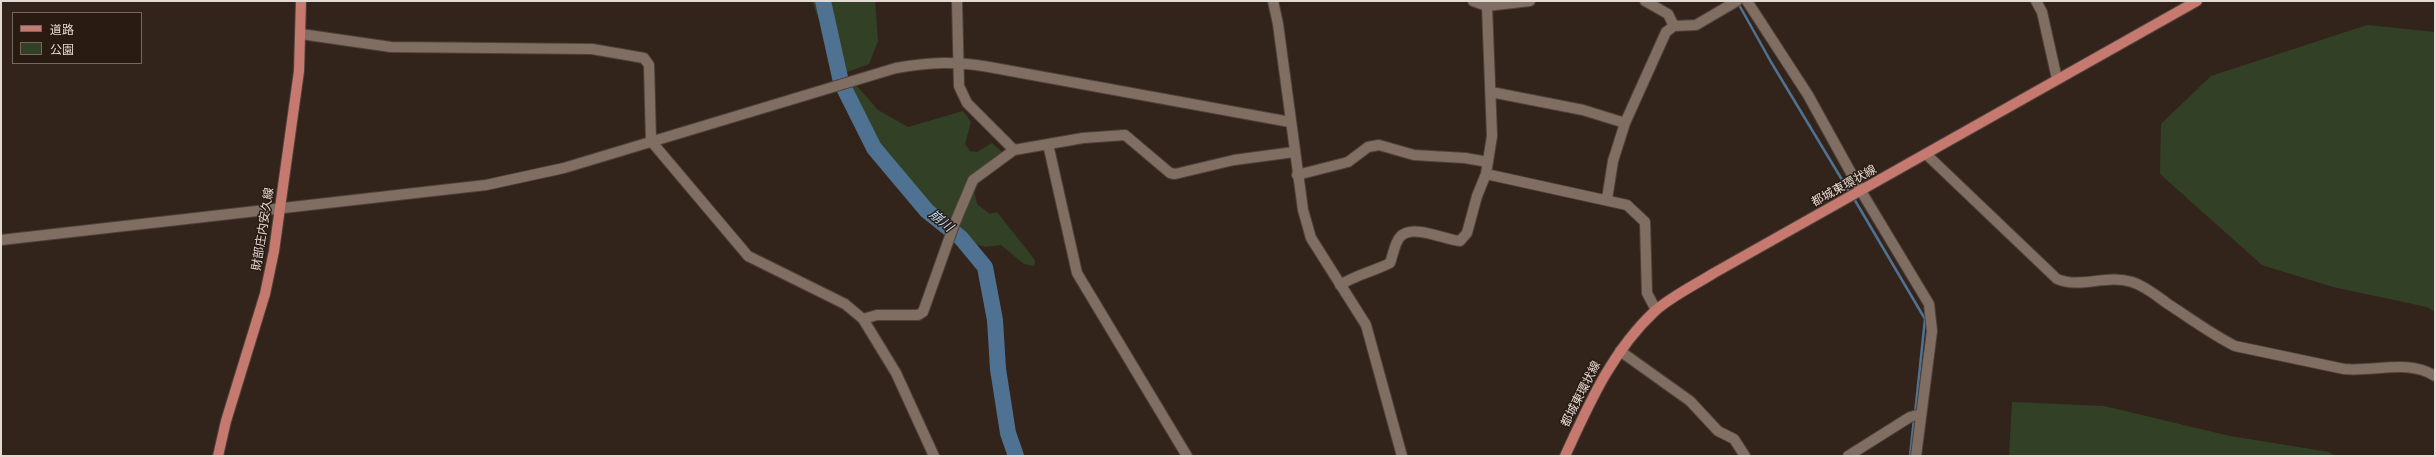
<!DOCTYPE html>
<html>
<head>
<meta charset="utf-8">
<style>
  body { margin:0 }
  #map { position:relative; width:2436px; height:457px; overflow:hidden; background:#33241b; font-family:Raleway,"Noto Sans JP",sans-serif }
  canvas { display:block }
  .frame { position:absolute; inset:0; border:2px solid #e4dad4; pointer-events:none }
  .legend { position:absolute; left:12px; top:12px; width:130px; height:52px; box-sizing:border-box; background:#291b12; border:1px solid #746760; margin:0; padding:5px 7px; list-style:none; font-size:12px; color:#e4dad4 }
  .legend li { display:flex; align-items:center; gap:8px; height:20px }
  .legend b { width:20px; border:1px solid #746760 }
</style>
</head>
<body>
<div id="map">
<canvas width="2436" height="457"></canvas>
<div class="frame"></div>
<ul class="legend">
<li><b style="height:5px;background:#c6796f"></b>道路</li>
<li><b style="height:11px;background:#324125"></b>公園</li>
</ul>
</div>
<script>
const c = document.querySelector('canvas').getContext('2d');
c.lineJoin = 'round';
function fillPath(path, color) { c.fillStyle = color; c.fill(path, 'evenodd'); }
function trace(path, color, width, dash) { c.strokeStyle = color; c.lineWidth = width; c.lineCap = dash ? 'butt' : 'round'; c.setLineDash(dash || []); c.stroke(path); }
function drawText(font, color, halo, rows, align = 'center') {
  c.font = font + ' Raleway,"Noto Sans JP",sans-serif'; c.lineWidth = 3; c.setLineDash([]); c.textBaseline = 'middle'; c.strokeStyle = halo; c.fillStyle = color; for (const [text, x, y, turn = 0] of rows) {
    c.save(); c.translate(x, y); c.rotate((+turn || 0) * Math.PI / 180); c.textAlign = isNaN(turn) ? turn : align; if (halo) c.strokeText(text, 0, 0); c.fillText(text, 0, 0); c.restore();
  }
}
fillPath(new Path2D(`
  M812,1H875L878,41L869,64L834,77L824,34Z
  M2367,25L2435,32V312L2427,307L2333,287L2262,265L2160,174L2161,124L2211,76Z
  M856,85L878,110L908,127L963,111L971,122L965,144L970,151L977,152L992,143L1004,154L984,175L974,191L977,204L990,214L997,212L1035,260L1034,266L1024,264L1001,245L985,247L978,245C962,233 944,222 928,209C899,185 858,124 840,90Z
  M2012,402L2104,406L2230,436L2329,452L2335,456H2009Z`), '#324125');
trace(new Path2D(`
  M1738,3L1771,62L1850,193
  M1853,197L1925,319L1915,414
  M1910,456L1914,419`), '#507292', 2.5);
trace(new Path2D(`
  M823,1L841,82L874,148L927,211L961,238L985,267L995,320L998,369L1008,433L1016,456`), '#507292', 16);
const minor = new Path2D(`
  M957,1L959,86L967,103L1014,150L1083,138L1125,135L1170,173L1175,174L1234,160L1294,152
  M1273,1L1278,24L1303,210L1311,238L1366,325L1402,456
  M1473,1L1487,6L1530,1
  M1645,1L1668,14L1674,26
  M1747,1L1808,95L1861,191L1929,304L1932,331L1916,456
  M2036,1L2042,12L2057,79
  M301,34L391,47L592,49L644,58L649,65L651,141L748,256L845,304L863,319L896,373L934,456
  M1491,92L1583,110L1625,123
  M1048,144L1077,273L1187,456
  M1926,154L2057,279C2081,289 2106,274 2132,282C2145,286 2157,296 2168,304C2190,318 2211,334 2235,346L2344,369C2374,372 2408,359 2435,376
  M1486,174L1627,205L1645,222L1647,293L1656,310
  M1297,175L1348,162L1368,147L1379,145L1414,155L1465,158L1488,162
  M1607,199L1613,161L1625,123L1666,32L1674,26L1696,25L1737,1
  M1,240L486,185L564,168L896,68C929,62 956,61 989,67L1290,122
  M1340,285C1358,274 1372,272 1390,263C1393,255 1395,242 1400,237C1412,223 1445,240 1460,241L1467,233L1477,196L1486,174L1492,136L1487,6
  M863,319L877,315H918L923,312L954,225L973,180L1014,150
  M1620,351L1690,401L1718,431L1734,439L1745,456
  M1848,456L1910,417L1921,414`);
const major = new Path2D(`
  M218,456L226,421L265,294L274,251L299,71L301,1
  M1565,456C1589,404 1612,351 1655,311C1672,296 1695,285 1714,273L2197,1`);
trace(minor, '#4f423b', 12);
trace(major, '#4f423b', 12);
trace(minor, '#806e63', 10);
trace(major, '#c6796f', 10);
drawText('12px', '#e4dad4', '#291b12', [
  ["都城東環状線",1844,186,-29],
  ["財部庄内安久線",263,229,-81],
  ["都城東環状線",1581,394,-63]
]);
drawText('italic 13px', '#bbdcfc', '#291b12', [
  ["崩川",941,221,39]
]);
</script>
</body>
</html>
